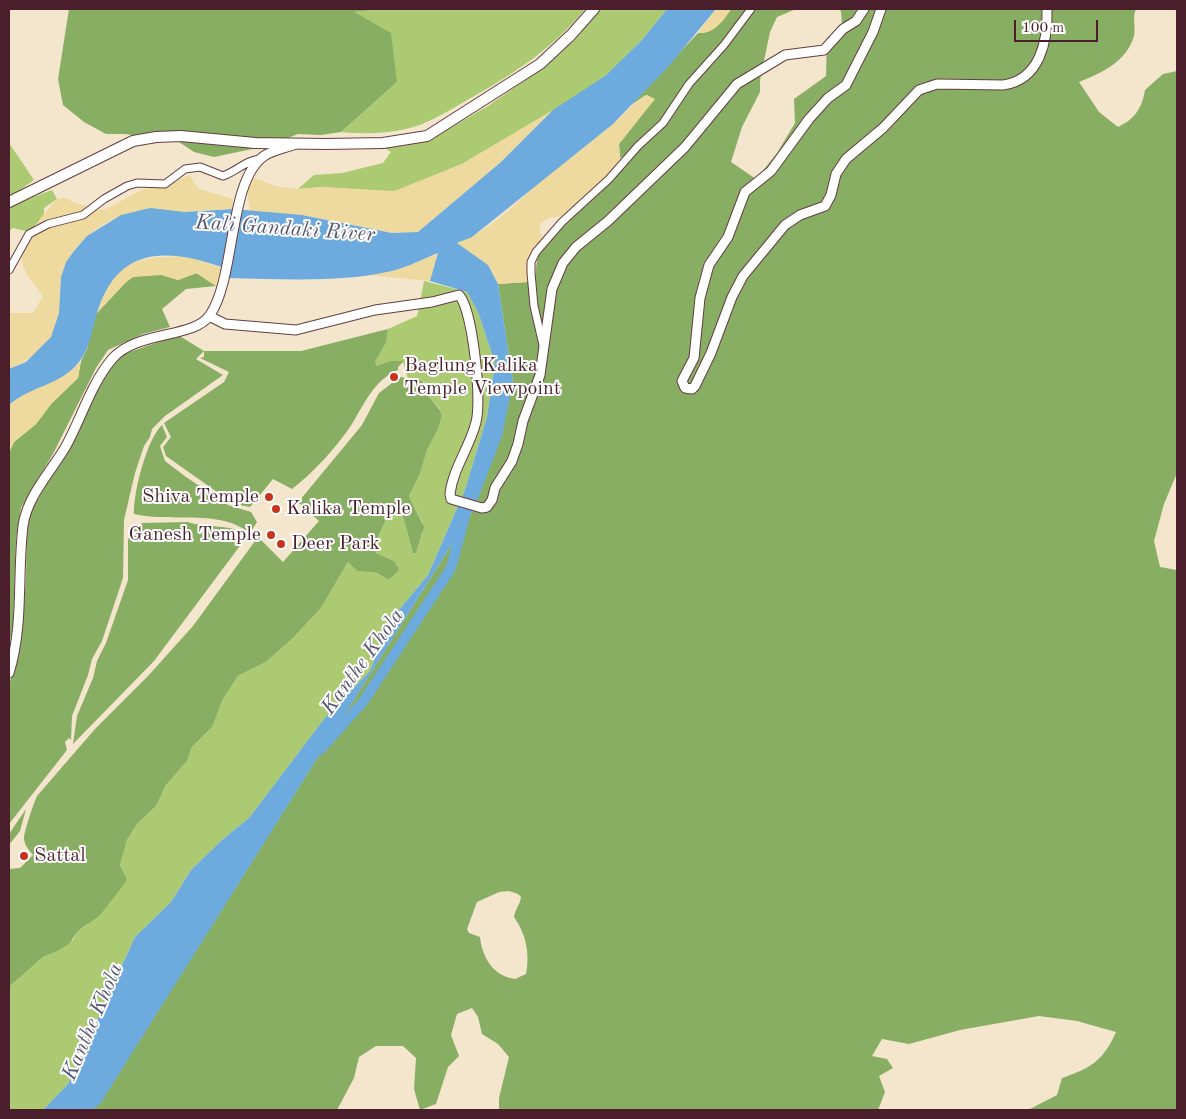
<!DOCTYPE html>
<html>
<head>
<meta charset="utf-8">
<style>
  body { margin:0 }
  #map { position:relative; width:1186px; height:1119px; overflow:hidden; background:#f4e5cd; font-family:"Old Standard TT",serif }
  canvas { display:block }
  .frame { position:absolute; inset:0; border:10px solid #4a1f2b; pointer-events:none }
  .scale { position:absolute; left:1014px; top:20px; width:84px; height:22px; box-sizing:border-box; border:2px solid #4a1f2b; border-top:0; padding-left:6px; font-size:15px; line-height:18px; white-space:nowrap; color:#4a1f2b; -webkit-text-stroke:4px #fff; paint-order:stroke }
</style>
</head>
<body>
<div id="map">
<canvas width="1186" height="1119"></canvas>
<div class="frame"></div>
<div class="scale">100 m</div>
</div>
<script>
const c = document.querySelector('canvas').getContext('2d');
c.lineJoin = 'round';
function fillPath(path, color) { c.fillStyle = color; c.fill(path, 'evenodd'); }
function trace(path, color, width, dash) { c.strokeStyle = color; c.lineWidth = width; c.lineCap = dash ? 'butt' : 'round'; c.setLineDash(dash || []); c.stroke(path); }
function drawText(font, color, halo, rows, align = 'center') {
  c.font = font + ' "Old Standard TT",serif'; c.lineWidth = 4; c.setLineDash([]); c.textBaseline = 'middle'; c.strokeStyle = halo; c.fillStyle = color; for (const [text, x, y, turn = 0] of rows) {
    c.save(); c.translate(x, y); c.rotate((+turn || 0) * Math.PI / 180); c.textAlign = isNaN(turn) ? turn : align; if (halo) c.strokeText(text, 0, 0); c.fillText(text, 0, 0); c.restore();
  }
}
fillPath(new Path2D(`
  M380,9H585C552,50 510,76 464,102C446,112 426,125 406,129C384,134 363,134 341,132L397,82L353,12Z
  M600,9H667L642,40L605,76L584,92L462,164L394,192L323,187L298,189L314,175L342,173L383,163L391,152L381,146H404L431,139L488,106L544,67L576,39Z
  M9,143L34,180L9,198Z
  M52,190L57,199L44,208V217L30,232L13,228L9,231V206Z
  M424,281L467,292L478,312L495,363L487,417L465,490L428,575L389,622L370,671L324,719L249,818L223,839L191,870L171,902L135,937L68,1084L43,1110H9V987L43,957L58,951L73,940L77,932L86,926L127,879L120,865L127,840L137,824L156,806L166,785L187,761L192,747L212,727L223,699L238,676L266,662L292,639L321,608L348,562L357,571L377,573L387,579L394,561L376,553L374,546L388,515L395,508H399C402,510 411,547 413,553H416L423,531L422,522L409,496L420,474L427,450L438,429L442,416L440,409L428,396L424,381L408,379L403,361H390L377,366L375,362L386,343L388,329L417,316Z`), '#abca71');
fillPath(new Path2D(`
  M69,9H380L354,12L391,33L397,82L341,132L321,135L298,134L271,145L214,157L194,152L179,142L125,134H106L84,122L63,105L58,79Z
  M731,9H749L672,103C661,123 641,148 620,158L619,144L654,99L646,95L631,105L698,33C714,34 723,21 731,9Z
  M755,9H796L777,17L770,32L760,80V92L742,127L731,162L756,179L777,153L795,123L794,99L826,76L827,38L842,24L841,11L838,9H882L885,11L886,9H1136C1132,17 1136,27 1134,36C1127,61 1102,73 1079,82L1099,112L1118,127C1135,119 1142,108 1145,90L1163,74L1177,71V473L1164,504L1154,541L1160,567L1177,570V1110H1028L1057,1095L1062,1078C1091,1068 1103,1061 1116,1032L1077,1021L1039,1016L960,1030L909,1044L882,1039L872,1056L887,1059L893,1068L879,1076L885,1092L878,1110H499V1098L509,1057L498,1044L482,1034L478,1017L472,1008L457,1014L451,1035L459,1056L448,1067L436,1104L420,1110L414,1089L416,1058L403,1046H376L359,1057L354,1078L337,1110H91L100,1103L474,509L513,382L498,284L528,282L535,276L538,253L671,117L693,82ZM509,891L518,894L521,897C520,905 515,909 514,917C526,934 530,953 526,974L515,979C493,976 482,957 480,937L469,933L467,929L477,902L499,892Z
  M197,273L216,286L186,289L162,309L170,327L143,334L108,350L96,368L53,454L21,508L16,538L13,628L9,645V453L14,442L36,424L51,404L78,378L81,361L87,349L96,314L126,282L133,277L144,275H162L178,280Z
  M388,329L386,343L375,362L377,366L390,361H404L398,367V370C374,380 365,403 352,424C336,448 315,471 292,489L273,479L250,507L234,504L166,456L163,447L171,437L164,423L224,382L229,372L200,358L204,357V351L196,359L223,375L165,416L152,429L150,437L144,446L135,473L124,520L123,578L102,641L92,659L88,675L72,716L71,740L69,738L65,742L67,750L9,824V685C20,651 24,612 26,577C27,555 25,536 30,514L103,378L116,360L124,354L178,335L204,351H301Z
  M400,377L423,381L428,396L440,410L442,416L438,429L427,450L420,474L409,496L424,527L416,553H413C411,547 402,510 399,508H395L388,515L374,546L376,553L394,561L399,570L391,578L387,579L377,573L357,571L348,562L321,608L292,639L266,662L238,676L223,699L212,727L192,747L187,761L166,785L156,806L137,824L127,840L120,865L127,879L125,883L100,915L77,932L70,943L58,951L43,957L9,987V869L20,868L33,855C29,850 24,845 24,838C24,832 34,802 37,796L95,729L148,676L193,626L258,537L283,562L319,521L299,503L300,500L362,425L379,393Z
  M162,425L167,437L160,446L165,461L186,477L228,505L251,512L257,522L250,533C218,508 171,523 134,514C133,493 147,439 162,425Z
  M188,522C208,529 229,523 248,535L154,661L73,744L77,716L93,678L97,661L106,643L128,580V540L132,529L142,523Z
  M26,809L20,831L9,845V834Z`), '#88ae63');
fillPath(new Path2D(`
  M716,9H731C723,21 714,34 698,33Z
  M647,95L655,99L619,144L620,158L610,173L596,187L562,216L548,218L540,224V234L544,237L534,250L528,282L498,284L488,265L456,243C491,231 518,201 545,177C563,161 584,148 603,132C619,120 629,106 647,95Z
  M553,110L501,162L418,232L392,233L302,215L251,212C247,198 247,190 252,177L275,186L298,189L323,187L394,191L462,164Z
  M189,175L199,189L233,199V209C217,209 202,211 187,212C162,214 149,205 123,215C97,224 66,250 61,278C59,289 60,301 59,312C57,341 33,359 9,369V313H33L43,296C36,286 22,272 22,259C22,235 43,216 57,199L67,198C75,206 86,203 97,210L106,209L143,189L165,186Z
  M439,253L430,281L367,275L406,267Z
  M186,256L222,268L216,286L196,273L178,280L162,275L133,277L126,282L96,314C114,260 133,258 186,256Z
  M81,361L78,378L51,404L36,424L14,442L9,453V405C30,386 62,382 81,361Z`), '#eeda9e');
fillPath(new Path2D(`
  M667,9H716L668,67L613,124L472,237L457,243L488,265L498,284L513,382L502,436L474,509L100,1104L91,1110H43L68,1084L135,937L171,902L191,870L223,839L249,818L324,719L370,671L389,622L428,575L465,490L487,417L495,363L478,312L467,292L430,281L438,253C423,259 408,267 392,271C339,283 282,279 228,278L230,270C172,249 119,242 97,313C92,329 90,349 79,362C60,386 30,386 9,405V369L26,362L51,337L59,313L61,277L66,262L74,251L87,236L121,215L150,208L185,212L233,209L302,215L392,233L418,232L501,162L553,110L605,76L642,40Z`), '#6dabdf');
trace(new Path2D(`
  M320,750L363,702L451,568L465,516`), '#6dabdf', 10);
const minor = new Path2D(`
  M9,270L29,234L48,224L83,215L104,199L127,186L137,183L165,184L185,169L200,167L223,176C237,171 246,160 261,159
  M543,345L534,306L531,273V262L536,252L562,222L609,179L638,146L663,123L689,84L724,45L751,9`);
const major = new Path2D(`
  M881,9L873,32L846,85L828,98L809,119L771,171L745,192L728,237L709,265L700,298L694,358L682,381L685,388L692,389L695,386L711,353L732,297L743,276L785,225L800,215L825,206L831,195L836,174L846,159L883,128L919,90L937,84L1003,85C1040,80 1048,41 1047,9
  M209,316L225,324L296,330L375,310L432,302L459,295C473,310 482,401 476,422C470,447 453,468 450,494L451,499L482,508L487,507L492,500L495,488L512,461L518,444L523,421L540,375L552,289L563,263L576,247L608,221L685,147L737,84L785,55L824,50L843,29L856,21L864,9
  M9,673C24,624 17,575 23,526C27,496 51,472 66,446C81,419 91,384 112,359C137,330 194,339 210,315C236,277 228,181 264,156C273,150 286,148 296,144`);
const highway = new Path2D(`
  M9,202L133,141L156,137L181,136L255,143L326,144L383,143L427,136L540,64L571,35L594,9`);
trace(minor, '#643d43', 9);
trace(major, '#643d43', 11);
trace(highway, '#643d43', 12);
trace(minor, '#fff', 7);
trace(major, '#fff', 9);
trace(highway, '#fff', 10);
for (const [x, y, r, color] of [
  [394,377,5,"#c8321e"],
  [269,497,5,"#c8321e"],
  [276,509,5,"#c8321e"],
  [271,535,5,"#c8321e"],
  [281,544,5,"#c8321e"],
  [24,856,5,"#c8321e"]
]) { const dot = new Path2D(); dot.arc(x, y, r, 0, 2 * Math.PI); c.fillStyle = color; c.fill(dot); trace(dot, '#fff', 2); }
drawText('20px', '#4a1f2b', '#fff', [
  ["Baglung Kalika",404,366],
  ["Temple Viewpoint",404,389],
  ["Shiva Temple",259,497,"right"],
  ["Kalika Temple",286,509],
  ["Ganesh Temple",261,535,"right"],
  ["Deer Park",291,544],
  ["Sattal",34,856]
], 'left');
drawText('italic 21px', '#585773', '#fff', [
  ["Kali Gandaki River",285,229,4],
  ["Kanthe Khola",363,662,-54],
  ["Kanthe Khola",93,1022,-67]
]);
</script>
</body>
</html>
